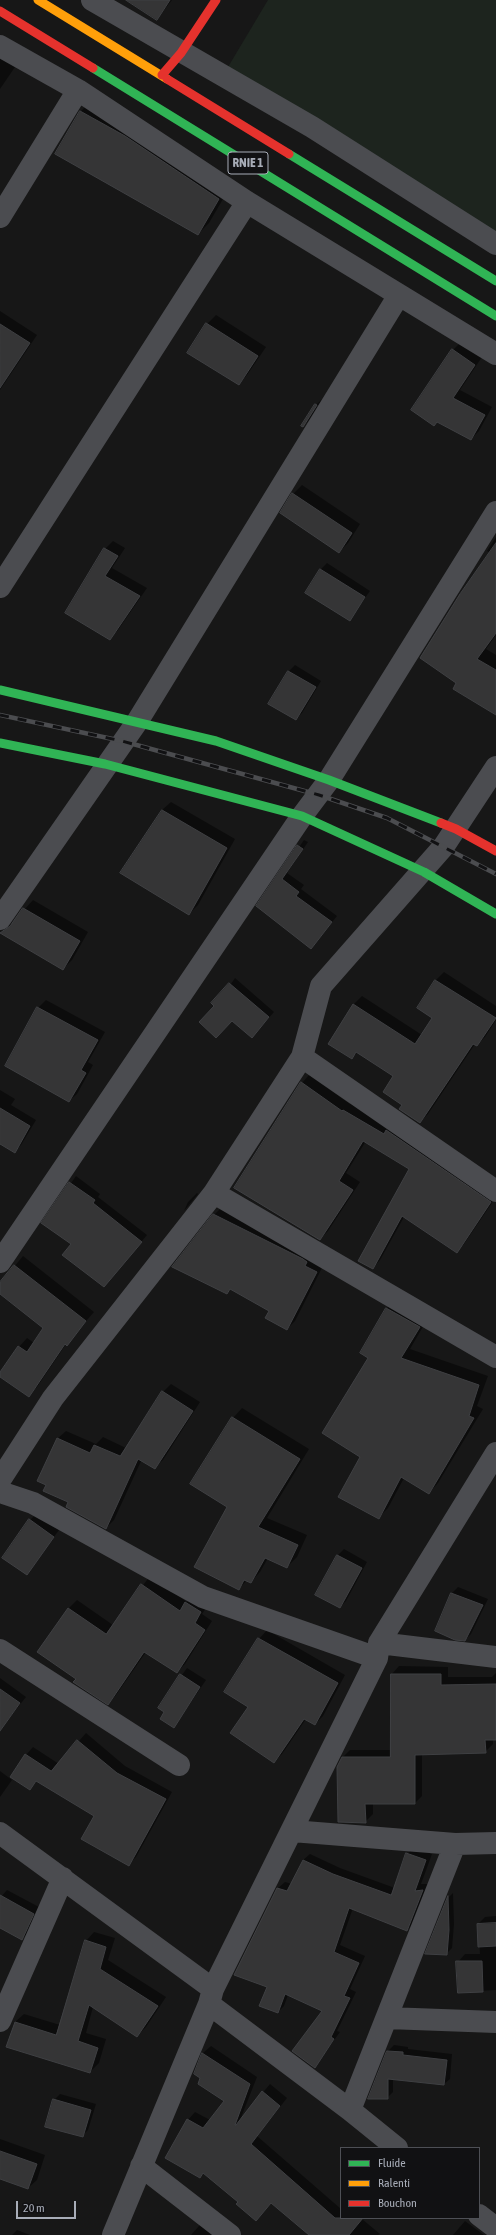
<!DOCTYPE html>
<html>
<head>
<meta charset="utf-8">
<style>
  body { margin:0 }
  #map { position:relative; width:496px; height:2235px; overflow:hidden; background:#171717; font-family:"Asap Condensed",sans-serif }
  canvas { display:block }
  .legend { position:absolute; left:340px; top:2147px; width:140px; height:72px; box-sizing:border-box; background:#111113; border:1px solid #4d4f55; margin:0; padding:5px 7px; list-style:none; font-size:12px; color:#a8adb8 }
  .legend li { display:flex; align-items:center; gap:8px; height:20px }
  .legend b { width:20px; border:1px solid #4d4f55 }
  .scale { position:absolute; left:16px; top:2201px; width:60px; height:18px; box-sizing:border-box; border:2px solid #a8adb8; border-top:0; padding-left:5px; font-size:12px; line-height:14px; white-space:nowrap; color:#a8adb8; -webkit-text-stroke:3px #111113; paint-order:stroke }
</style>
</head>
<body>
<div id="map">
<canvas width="496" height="2235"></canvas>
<ul class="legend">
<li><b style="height:5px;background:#30b455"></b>Fluide</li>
<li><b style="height:5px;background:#ff9f0a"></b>Ralenti</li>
<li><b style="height:5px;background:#e5322d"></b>Bouchon</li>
</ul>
<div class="scale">20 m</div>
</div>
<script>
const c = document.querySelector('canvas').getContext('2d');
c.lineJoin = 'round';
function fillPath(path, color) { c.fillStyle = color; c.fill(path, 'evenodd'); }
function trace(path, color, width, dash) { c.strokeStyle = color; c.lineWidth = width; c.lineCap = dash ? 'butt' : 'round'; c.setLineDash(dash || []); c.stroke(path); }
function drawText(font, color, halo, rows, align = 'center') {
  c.font = font + ' "Asap Condensed",sans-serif'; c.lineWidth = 3; c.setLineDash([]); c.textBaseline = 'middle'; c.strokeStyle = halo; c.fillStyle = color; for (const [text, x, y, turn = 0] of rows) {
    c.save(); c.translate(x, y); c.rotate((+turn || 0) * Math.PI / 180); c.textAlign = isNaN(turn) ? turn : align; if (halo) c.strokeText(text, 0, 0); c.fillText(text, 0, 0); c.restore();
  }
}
fillPath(new Path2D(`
  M268,0H496V237L228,67Z`), '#1d241e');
fillPath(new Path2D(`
  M128,0H172L157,19Z
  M0,57L15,67L0,89Z
  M92,100L230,187L209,223L198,234L57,153L81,111Z
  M0,311L37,335L0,390Z
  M216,315L266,347L247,375L239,384L207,324Z
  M461,342L482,357L460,390L492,407L479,431L471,439L437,421L453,350Z
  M322,399L309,420L303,426L316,405Z
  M302,485L360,524L348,543L339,552L281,513L293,494Z
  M496,537V635L486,649L496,655V714L457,683L490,553L487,551Z
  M113,541L125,548L112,568L147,588L118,630L110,638L66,613L105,549Z
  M327,563L370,591L349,620L321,569Z
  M295,665L321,681L302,713L296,719L270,703L289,671Z
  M171,802L235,839L198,905L189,914L162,810Z
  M304,840L308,842L287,873L304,885L301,889L337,916L311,948L258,906Z
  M33,900L88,932L72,960L63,969L1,932L15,920Z
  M444,972L496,1006V1020L485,1037L477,1045L475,1044L428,1114L420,1122L403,1104L394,1076L358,1052L351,1058L329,1044L354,1004L362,996L422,1035L434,1017L419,1008L436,980Z
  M235,978L274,1012L257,1031L232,1020L216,1006Z
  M46,1000L105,1032L88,1062L93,1065L77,1094L69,1101L6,1066L38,1008Z
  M309,1075L350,1104L351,1102L496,1197L464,1244L456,1252L404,1217L380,1260L373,1268L410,1169L366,1141L346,1173L360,1182L328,1231L320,1239L302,1083Z
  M0,1090L15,1099L11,1105L36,1120L21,1145L15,1151L0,1142Z
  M76,1176L100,1194L98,1197L147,1235L104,1286L72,1244L43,1223Z
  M197,1193L198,1194L184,1211L188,1202Z
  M222,1207L324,1264L295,1321L287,1329L270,1310L231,1289L227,1293L214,1215Z
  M23,1256L94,1312L66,1344L37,1387L28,1395L0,1376L19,1347L27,1338L34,1343L45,1328L0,1293V1284Z
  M396,1299L428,1318L410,1349L488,1376L477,1406L483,1409L438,1483L429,1493L404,1478L388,1508L379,1517L361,1457L370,1358L361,1353L387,1308Z
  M171,1384L200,1402L163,1460L154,1468L142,1459L114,1520L106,1528L69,1502L57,1439L66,1431L96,1444L103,1437L126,1448L163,1392Z
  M242,1408L309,1449L267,1518L307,1535L297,1557L287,1567L268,1558L260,1572L251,1582L247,1580L239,1589L228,1506L233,1418Z
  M36,1514L59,1530L27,1574L30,1520Z
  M344,1549L367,1562L346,1601L340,1607L316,1594L338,1555Z
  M150,1576L187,1602L194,1595L209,1604L202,1614L212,1621L185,1664L177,1672L146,1652L116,1695L108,1704L77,1678L39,1652L69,1608L77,1600L113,1625Z
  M458,1587L488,1599L471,1634L465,1640L436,1631L452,1593Z
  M267,1630L345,1675L323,1716L315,1724L306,1719L282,1754L274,1762L250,1706L259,1639Z
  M399,1666L448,1667V1677H492L496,1673V1739H493V1744L485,1752L422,1754V1796L415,1803H373V1814L365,1822L342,1758L350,1750H391L392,1674Z
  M187,1668L206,1680L174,1727L166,1711L159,1707Z
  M0,1678L26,1697L6,1722L0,1717Z
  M86,1733L125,1766L172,1792L136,1857L129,1864L95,1816L38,1780L29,1789L26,1755L33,1747L59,1764Z
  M0,1771L12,1780L0,1797Z
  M414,1847L432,1854L421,1884H429L413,1924L407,1930L353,1908L340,1945L365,1956L350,1989L356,1992L337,2031L340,2032L315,2066L323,2011L288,1995L284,2006L278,2012L268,1987L235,1974L278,1888L285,1882L292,1884L303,1860L310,1854L340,1868L395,1888L407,1854Z
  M7,1890L39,1907L28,1933L22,1939L0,1927V1898Z
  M453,1893L454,1924L452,1948L446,1954L427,1953L449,1897Z
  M496,1916V1990L459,1992L458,1962L465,1954H480L478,1924L485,1917Z
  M94,1932L115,1938L108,1960L166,1997L146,2027L137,2036L93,2007L86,2033L106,2039L99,2063L90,2072L15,2022L24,2014L60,2025L86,1941Z
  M394,2045L408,2047V2049L452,2054L450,2079L444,2084L393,2079V2092L387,2098L388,2051Z
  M211,2046L257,2077L240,2120L270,2084L287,2098L257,2136L341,2209V2218H363L362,2219L380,2234L378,2235H311L272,2202L263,2212L240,2202L204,2172L200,2176L188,2120L195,2112L210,2120L225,2101L195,2073L203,2053Z
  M60,2094L96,2104L88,2130L82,2136L54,2100Z
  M0,2139L45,2155L37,2180L28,2188L0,2178Z
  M206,2218L223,2235H191Z
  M465,2221L484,2235H453Z
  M17,2230L30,2235H12Z`), '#0007');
const building = new Path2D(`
  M126,0H170L157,20Z
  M80,111L125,136L219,199L198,235L55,154Z
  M206,323L258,356L239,385L187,353Z
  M0,324L30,343L0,388Z
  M452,349L475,365L453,398L485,415L471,440L437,422L434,426L411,410Z
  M315,404L317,405L303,427L301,426Z
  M292,493L352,533L339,553L280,513Z
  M496,543V633L477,659L496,670V715L453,689L456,683L420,658L460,594Z
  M104,548L118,556L105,576L140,596L110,640L65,613Z
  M320,569L365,597L350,621L305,593Z
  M288,671L316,687L296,720L268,704Z
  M162,810L227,848L189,915L120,873Z
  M297,845L303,849L282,879L299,892L296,896L332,922L311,949L256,906Z
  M23,908L80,941L63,970L0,933L10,926Z
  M435,980L496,1018L477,1046L473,1044L420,1123L399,1109L402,1105L383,1092L393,1076L356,1052L352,1059L328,1044L353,1004L415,1044L432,1018L417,1008Z
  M229,983L269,1017L252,1038L232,1021L216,1038L199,1022L214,1006L211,1003Z
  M37,1007L98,1040L81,1070L86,1073L69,1102L5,1066Z
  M301,1082L342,1111L343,1110L384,1134L386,1130L491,1202L457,1253L402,1216L373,1269L358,1261L409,1169L363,1141L339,1181L353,1190L320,1240L234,1188Z
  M0,1108L30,1126L15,1153L0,1144Z
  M69,1182L95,1200L93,1203L142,1242L104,1287L62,1255L71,1244L41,1223Z
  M213,1214L303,1259L307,1262L305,1266L317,1272L287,1330L265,1318L269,1311L230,1289L227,1294L172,1267Z
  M14,1265L86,1321L67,1346L65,1344L29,1397L0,1377V1372L18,1346L27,1352L43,1328L0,1294V1282Z
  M386,1308L420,1327L401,1358L479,1385L469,1416L474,1418L429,1494L401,1477L379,1519L338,1497L360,1457L322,1433L368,1358L360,1353Z
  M162,1391L193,1411L155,1469L138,1459L106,1529L66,1507L68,1502L43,1491L46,1485L37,1481L57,1438L90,1453L94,1445L120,1456Z
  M232,1417L300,1459L258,1527L298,1545L287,1568L265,1558L251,1583L244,1580L239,1590L194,1567L227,1507L190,1484Z
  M29,1519L54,1537L27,1575L2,1558Z
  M337,1555L362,1568L340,1608L315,1595Z
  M141,1584L180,1611L185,1602L201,1612L195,1623L205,1630L177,1673L144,1652L108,1705L73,1682L76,1679L37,1652L68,1608L106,1634Z
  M451,1593L483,1605L465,1641L455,1640L435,1631Z
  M258,1638L338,1683L315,1725L304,1719L274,1763L230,1733L248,1707L224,1692Z
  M180,1674L200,1687L174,1728L160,1719L164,1712L158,1708Z
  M391,1674H441V1685L496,1684V1740H485L486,1753L415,1755V1804H365L366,1823L338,1822L337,1767L342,1757H390Z
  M0,1689L20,1703L0,1731Z
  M77,1740L117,1773L166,1799L129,1866L81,1839L94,1816L36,1781L30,1790L10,1777L25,1754L51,1771Z
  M406,1853L426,1860L415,1891L423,1890L407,1931L349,1908L334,1952L359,1963L344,1996L350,1998L331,2037L334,2039L315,2068L292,2051L322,2011L285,1994L278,2013L259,2006L267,1987L234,1975L277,1888L287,1891L303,1860L333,1874L391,1895Z
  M0,1895L34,1914L22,1940L0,1928Z
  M448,1896L449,1930L447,1955L425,1954Z
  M496,1923V1946L478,1947L477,1924Z
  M85,1940L106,1947L100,1969L158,2006L137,2037L89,2005L78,2041L98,2048L90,2073L6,2047L15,2022L56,2035Z
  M456,1961H482L483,1992L458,1993Z
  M387,2051L403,2052V2055L447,2060L444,2085L388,2079V2099H368Z
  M202,2053L250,2084L235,2125H236L262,2091L280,2106L251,2144L335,2218H363L349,2235H309L271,2203L256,2221L236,2204L238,2202L203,2173L200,2178L165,2158L187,2119L203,2128L224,2101L198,2084L200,2078L194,2074Z
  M53,2099L91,2110L83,2137L45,2127Z
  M0,2151L37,2164L28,2189L0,2179Z`);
fillPath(building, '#353536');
trace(building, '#3f4043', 1);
trace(new Path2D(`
  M92,0L312,127L496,244
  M0,46L78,90L247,202L496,354
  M0,217L78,90
  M0,587L247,202
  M0,919L137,722L399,295
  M302,1057L496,1191
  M214,1193L496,1357
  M0,1262L302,816L329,780L496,512
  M0,1480L53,1398L214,1193L302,1057L321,986L444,846L496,767
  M0,1492L33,1503L203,1597L377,1658
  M379,1643L496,1657
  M0,1650L179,1765
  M292,1831L455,1844L496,1843
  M0,1833L213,1989L209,2004L350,2110L397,2148
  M213,1989L377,1658L379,1643L496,1453
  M387,2018L496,2022
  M0,2021L63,1878
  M350,2110L455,1844
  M141,2166L230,2235
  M479,2215L496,2228
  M113,2235L209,2004`), '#4b4c50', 22);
trace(new Path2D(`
  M93,68L496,316
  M289,154L496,281
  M0,690L216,741L329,780L441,823
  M0,743L105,764L302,816L424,872L496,914`), '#30b455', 9);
trace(new Path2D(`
  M38,0L167,79`), '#ff9f0a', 9);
trace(new Path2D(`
  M0,11L93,68
  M162,75L181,53L216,0
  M167,79L289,154
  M441,823L456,829L496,851`), '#e5322d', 9);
const rail = new Path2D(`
  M0,715L122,741L319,795L387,818L496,874`);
trace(rail, '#4b4c4f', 4.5);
trace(rail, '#111113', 3, [9]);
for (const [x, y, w] of [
  [248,163,40]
]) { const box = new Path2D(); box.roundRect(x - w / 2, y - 11, w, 22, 3); c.fillStyle = '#111113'; c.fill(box); trace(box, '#a8adb8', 1); }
drawText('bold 13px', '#a8adb8', null, [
  ["RNIE 1",248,163]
]);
</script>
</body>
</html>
